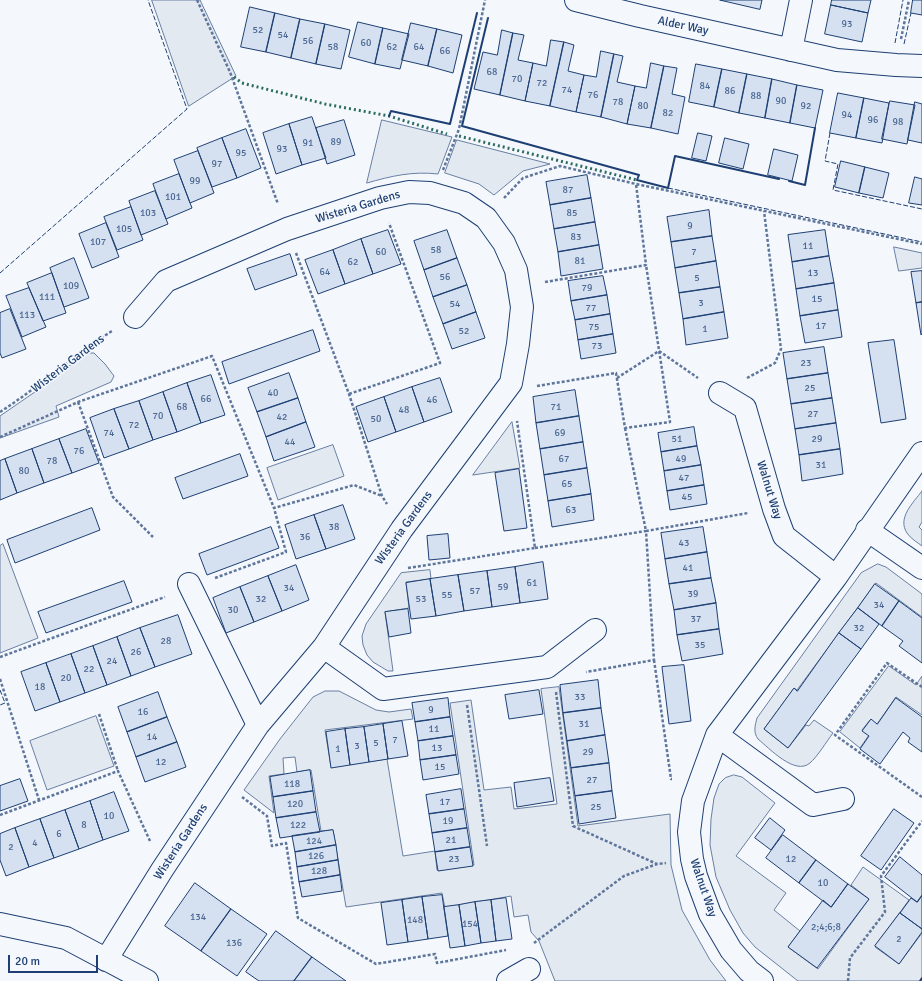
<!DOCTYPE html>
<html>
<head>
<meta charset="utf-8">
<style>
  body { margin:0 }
  #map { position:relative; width:922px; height:981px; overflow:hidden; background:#f4f7fb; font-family:Signika,sans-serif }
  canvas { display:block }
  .scale { position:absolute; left:8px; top:955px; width:90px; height:18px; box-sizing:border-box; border:2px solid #1d3f73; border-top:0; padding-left:5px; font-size:12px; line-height:14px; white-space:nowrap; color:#1d3f73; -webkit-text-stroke:3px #f4f7fb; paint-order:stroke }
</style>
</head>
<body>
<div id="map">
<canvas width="922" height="981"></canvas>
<div class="scale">20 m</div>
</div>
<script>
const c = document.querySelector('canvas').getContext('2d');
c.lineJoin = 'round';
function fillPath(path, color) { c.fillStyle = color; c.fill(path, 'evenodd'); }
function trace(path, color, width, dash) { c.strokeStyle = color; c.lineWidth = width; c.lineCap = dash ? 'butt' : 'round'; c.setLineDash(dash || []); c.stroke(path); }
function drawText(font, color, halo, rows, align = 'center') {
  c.font = font + ' Signika,sans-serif'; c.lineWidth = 3; c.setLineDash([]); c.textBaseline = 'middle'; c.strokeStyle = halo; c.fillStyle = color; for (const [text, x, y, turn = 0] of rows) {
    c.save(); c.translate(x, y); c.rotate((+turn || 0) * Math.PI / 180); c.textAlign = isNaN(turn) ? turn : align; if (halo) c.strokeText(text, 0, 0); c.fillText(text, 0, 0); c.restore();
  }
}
const green = new Path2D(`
  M152,0H200L236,76L189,106Z
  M382,120L452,137L438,174C413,171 391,176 367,183Z
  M457,140L550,164L523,171L494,195L479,184L445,173Z
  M894,247L922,253V268L899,271Z
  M86,353H94L105,364L114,376L111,382L56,406L59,417L0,438V416L45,385Z
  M512,422L520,468L473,475Z
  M333,445L344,476L278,500L267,468Z
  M922,491V522L919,527L922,530V546C917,542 911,539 907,533C897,518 913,503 922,491Z
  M3,544L38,638L0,653V546Z
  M878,564L886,567L922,594V617L876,583L797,690L794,688L764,729L788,748L806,725L809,726L814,720L833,733C827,741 817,757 810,763C795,776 769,748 758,739C753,732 755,726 757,718L861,573Z
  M430,570L431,579L406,582L409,608L385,612L393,671H388L373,662L367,655L363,645L362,636L366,624L401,573Z
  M889,666L916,685L922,676V715L896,697L877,724L870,720L862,730L869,735L860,748L840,732Z
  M559,687L578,826L670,814L671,865L682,910L710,960L726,981H555L539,941L531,932L528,915L514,917L511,896L445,908L442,893L346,907L333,830L321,831L311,770L297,772L295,757L283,758L284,774L269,776L274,813L244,790L280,739L313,697L325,691H339L376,710L389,712L411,709L413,719L325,730L331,767L387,759L403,856L435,851L437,870L474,865L450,703L471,700L484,790L511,787L514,809L557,804L541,689Z
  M96,716L114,766L47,790L30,741Z
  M734,775L742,777L775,803L736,856L786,893L774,910L800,931L788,947L818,969L869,899L851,885L863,867L909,900L875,947L899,964L922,933V981H798L755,947L743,933L730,910L716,877L710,845L711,819L714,798L719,784L725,778Z`);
fillPath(green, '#e3e9f0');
trace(green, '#687fa3', 1);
const building = new Path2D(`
  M720,0H762L760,9Z
  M832,0H871L868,13L831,5Z
  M913,0H922V15L911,13Z
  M831,5L868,13L862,42L825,34Z
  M250,7L275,13L266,52L241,47Z
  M275,13L300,19L291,58L266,52Z
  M300,19L325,24L316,64L291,58Z
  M358,22L383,28L375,64L349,57Z
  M411,23L437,29L428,66L402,60Z
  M325,24L350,30L341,69L316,64Z
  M383,28L409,34L400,69L375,64Z
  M437,29L462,35L453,73L428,66Z
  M502,30L513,33L500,95L474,89L483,52L497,55Z
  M513,33L524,35L518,60L533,63L525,101L500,95Z
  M551,40L564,42L550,106L525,101L533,63L546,66Z
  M564,42L574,45L568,71L584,75L576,112L550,106Z
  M601,51L614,54L601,117L576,112L584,75L596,77Z
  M614,54L623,56L617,82L635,86L627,124L601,117Z
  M651,63L664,66L651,128L627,124L635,86L646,88Z
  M696,64L722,69L714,107L689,102Z
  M664,66L677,68L672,94L685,97L678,134L651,128Z
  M722,69L747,74L739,113L714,107Z
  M747,74L772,79L765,118L739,113Z
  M772,79L797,85L790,123L765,118Z
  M797,85L823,90L815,128L790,123Z
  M838,93L864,98L856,138L830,133Z
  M864,98L889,103L882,143L856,138Z
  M890,101L915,105L907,144L882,139Z
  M915,102L922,104V143L908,140Z
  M312,117L326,158L302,165L289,124Z
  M344,120L355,155L327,164L316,128Z
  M289,124L302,165L276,174L263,133Z
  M246,129L261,168L237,178L222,138Z
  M698,133L712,136L706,161L692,158Z
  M222,138L237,178L212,187L197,148Z
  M725,138L749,144L743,169L719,163Z
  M774,149L798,155L792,181L768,175Z
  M198,151L214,193L190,203L174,160Z
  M841,161L865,167L859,193L835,187Z
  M865,167L889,173L883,198L859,193Z
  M179,174L192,208L166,219L153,184Z
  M587,175L591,198L550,205L546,182Z
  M915,177L922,179V205L909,203Z
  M155,191L168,224L141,235L129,201Z
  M591,198L595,222L554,229L550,205Z
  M131,207L143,240L117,250L104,217Z
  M709,210L712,236L671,242L667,217Z
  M595,222L599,245L558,252L554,229Z
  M106,223L119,257L92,268L79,234Z
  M388,230L401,264L373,274L361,239Z
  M447,230L457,258L424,270L414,241Z
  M825,230L829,256L792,262L788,235Z
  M712,236L716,261L675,268L671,242Z
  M361,239L373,274L345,284L333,250Z
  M599,245L603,269L561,276L558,252Z
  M333,250L345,284L318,294L305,260Z
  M290,254L297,275L255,290L247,269Z
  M829,256L834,283L796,289L792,262Z
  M74,258L89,298L64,307L50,268Z
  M457,258L467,285L433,297L424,270Z
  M716,261L720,287L679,293L675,268Z
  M922,271V302L916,303L911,272Z
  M52,273L66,313L43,321L27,283Z
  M603,276L607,295L571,301L568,281Z
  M834,283L838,310L800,316L796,289Z
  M467,285L476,312L443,324L433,297Z
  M720,287L724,312L683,319L679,293Z
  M29,288L46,327L22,337L6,296Z
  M607,295L610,314L575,320L571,301Z
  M922,302V334L921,335L916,303Z
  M10,309L26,349L2,358L0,353V313Z
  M838,310L842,337L805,343L800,316Z
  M476,312L485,338L452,349L443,324Z
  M724,312L728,338L686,345L683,319Z
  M610,314L613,334L578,340L575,320Z
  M313,330L320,351L229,384L222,362Z
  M613,334L616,353L581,359L578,340Z
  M894,340L906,419L881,423L868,343Z
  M824,347L828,373L787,379L783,353Z
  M289,373L298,398L257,412L248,388Z
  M828,373L832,398L791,404L787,379Z
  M211,375L225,415L201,423L187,383Z
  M440,378L452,412L424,422L412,387Z
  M187,383L201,423L177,432L163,392Z
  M412,387L424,422L396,432L384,397Z
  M575,390L579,416L536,423L533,397Z
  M163,392L177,432L153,440L139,401Z
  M384,397L396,432L368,442L356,407Z
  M298,398L306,422L266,437L257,412Z
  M832,398L836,423L795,429L791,404Z
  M139,401L153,440L129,449L114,409Z
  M114,409L129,449L104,458L90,418Z
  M579,416L583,442L540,449L536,423Z
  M306,422L315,447L274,461L266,437Z
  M836,423L840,449L799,455L795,429Z
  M694,427L697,446L661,452L658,433Z
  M86,429L99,463L72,473L59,439Z
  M59,439L72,473L44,483L32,449Z
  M583,442L587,468L544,475L540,449Z
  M697,446L701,465L664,471L661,452Z
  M32,449L44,483L17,493L5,459Z
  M840,449L843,474L802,481L799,455Z
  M240,454L248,476L183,499L175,478Z
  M5,459L17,493L0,500V461Z
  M701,465L704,485L667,491L664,471Z
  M587,468L591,494L548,501L544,475Z
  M519,469L527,528L504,531L495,473Z
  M704,485L707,504L670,510L667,491Z
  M591,494L594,520L552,527L548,501Z
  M343,505L355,539L326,549L314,515Z
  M92,508L100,530L15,563L7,540Z
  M314,515L326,549L296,559L285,525Z
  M271,527L279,548L207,575L199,554Z
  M703,527L707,552L665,559L661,533Z
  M448,534L450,558L429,560L427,536Z
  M707,552L711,578L669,584L665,559Z
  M543,562L548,599L520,603L515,567Z
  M296,565L309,600L282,611L268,576Z
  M515,567L520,603L492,607L487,571Z
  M487,571L492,607L464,611L458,575Z
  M458,575L464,611L436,616L430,579Z
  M268,576L282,611L254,622L240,587Z
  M711,578L716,603L674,610L669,584Z
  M430,579L436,616L411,619L406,583Z
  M124,581L132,602L46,633L38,612Z
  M875,584L899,601L882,626L858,608Z
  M240,587L254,622L226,633L213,598Z
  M899,601L922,618V663L899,646L903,641L882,626Z
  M716,603L719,629L677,635L674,610Z
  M858,608L879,624L861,649L839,633Z
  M408,609L411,633L389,637L385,612Z
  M178,615L192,654L155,667L140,628Z
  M140,628L155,667L131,676L117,637Z
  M719,629L723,654L682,661L677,635Z
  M839,633L861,649L788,748L764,729L794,688L797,691Z
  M117,637L131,676L107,685L93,646Z
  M93,646L107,685L85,693L71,654Z
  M71,654L85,693L60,702L46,663Z
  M46,663L60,702L35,711L21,672Z
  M684,665L691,721L669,724L662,667Z
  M598,680L601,708L563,713L560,685Z
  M539,690L543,714L509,719L505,695Z
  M158,692L167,717L127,732L118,707Z
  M448,698L450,717L415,722L412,703Z
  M896,698L922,717V752L908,742L910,738L903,732L880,764L860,749L869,736L862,731L871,719L877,724Z
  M601,708L605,735L567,741L563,713Z
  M167,717L177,742L136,757L127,732Z
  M450,717L453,736L418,741L415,722Z
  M402,721L408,756L388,759L383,724Z
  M383,724L388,759L369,762L364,727Z
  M364,727L369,762L350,765L345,729Z
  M345,729L350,765L331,768L326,732Z
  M605,735L609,763L571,768L567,741Z
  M453,736L456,755L420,760L418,741Z
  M177,742L186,767L145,782L136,757Z
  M456,755L459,774L423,780L420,760Z
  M609,763L612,791L575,796L571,768Z
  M310,770L313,791L273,797L270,777Z
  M550,778L554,801L517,807L514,783Z
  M20,779L28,801L0,811V786Z
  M461,789L464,809L429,814L426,795Z
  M313,791L316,812L276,818L273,797Z
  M612,791L616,818L579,824L575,796Z
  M114,792L129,831L103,840L90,801Z
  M90,801L103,840L79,849L65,810Z
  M464,809L467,828L432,833L429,814Z
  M894,809L914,823L881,870L861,856Z
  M65,810L79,849L54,858L40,819Z
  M316,812L320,832L280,838L276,818Z
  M770,818L785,830L771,850L755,838Z
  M40,819L54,858L29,867L15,828Z
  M15,828L29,867L6,876L0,860V834Z
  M467,828L470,847L435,852L432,833Z
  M333,830L336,845L295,852L292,836Z
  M783,835L816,860L799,883L766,858Z
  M336,845L338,860L297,867L295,852Z
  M470,847L473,866L438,871L435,852Z
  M900,857L922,875V895L917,902L885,877Z
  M338,860L340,875L299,882L297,867Z
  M816,860L848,884L831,907L799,883Z
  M340,875L342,891L302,897L299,882Z
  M195,883L231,909L201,951L165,926Z
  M848,884L869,899L817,968L788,947L823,900L831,907Z
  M442,895L448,936L428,939L422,897Z
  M922,896V929L900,913L911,898L917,902Z
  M422,897L428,939L408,942L402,900Z
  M506,898L512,939L496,941L491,900Z
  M402,900L408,942L387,945L381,903Z
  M491,900L496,941L481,943L475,902Z
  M475,902L481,943L465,946L459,905Z
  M459,905L465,946L450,948L444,907Z
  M231,909L267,934L237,976L201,951Z
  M900,913L922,929V932L899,964L875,946Z
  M276,931L312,957L294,981H259L246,972Z
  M312,957L346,981H294Z`);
fillPath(building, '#d5e0f0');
trace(building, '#1d3f73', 1);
const minor = new Path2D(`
  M576,0L640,16L837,60L896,65L922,66
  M791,50L801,0
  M720,393L745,408L774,509L784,536L836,577
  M867,530L922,568
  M189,584L258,725
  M324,647L383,689L547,667L595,630
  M717,735L813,805L843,799
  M0,924L66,938L147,981
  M106,960L162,870L258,725L324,647L402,529L511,383L518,344L522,307L516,270L504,243L486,218L464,203L430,193L409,192L380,198L287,229L166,281L135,317
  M508,981L529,969
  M762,981L749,971L731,950L710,914L696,876L692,859L689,832L693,801L717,735L836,577L922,453`);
trace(minor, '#1d3f73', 24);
trace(new Path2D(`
  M197,0L230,72L278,204
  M901,39L909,0
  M443,170L459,129L485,0
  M504,198L523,178L560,166L636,184L922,244
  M296,253L349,394L382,496L387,504
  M545,282L646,265L636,184
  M617,378L659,351L698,378
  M747,378L775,363L781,349L764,211
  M537,386L616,373L625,428L670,422L646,265
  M349,394L440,363L389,223
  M78,402L113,497L153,537
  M0,412C39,387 73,356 112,331
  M625,428L646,531L748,513
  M0,437L78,402L212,356L274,508
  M535,548L646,531L654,660L586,672
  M408,568L535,548L517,421
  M215,578L286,552L274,508L354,485L382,496
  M0,657L165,597
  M654,660L671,779H672
  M0,679L39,800
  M922,687L887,663L835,735L922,797
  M556,692L573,826L657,864
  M467,705L487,846
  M99,714L118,771
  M242,797L267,816L272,846L286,843L298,918L376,964L435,954L437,963L506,950
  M0,815L118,771L150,841
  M534,943L624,876L657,864L666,863
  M848,981L850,958L885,912L881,876L922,821`), '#5e769c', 2.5, [3, 2]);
trace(minor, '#f4f7fb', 22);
trace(new Path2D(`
  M234,77L242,83L325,104L389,116L447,134
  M459,136L637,180`), '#2c6c60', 3, [2, 3]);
trace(new Path2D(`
  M895,43L903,0
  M904,44L911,13
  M830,133L825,161L838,164L833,190L922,209
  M668,188L922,242
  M0,273L187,109L148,0
  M0,690L5,703L0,705`), '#1d3f73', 1, [5, 2]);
trace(new Path2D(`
  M488,18L462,126L639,175L637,180L668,188L675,156L779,179
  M389,116L391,111L450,124L477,13
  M789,181L805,185L815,128
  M920,981L922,978`), '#1d3f73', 2);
drawText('10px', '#4b6792', null, [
  ["93",847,24],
  ["52",258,30],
  ["54",283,35],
  ["56",308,41],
  ["60",366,43],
  ["58",333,47],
  ["62",392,47],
  ["64",419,47],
  ["66",445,51],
  ["68",492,72],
  ["70",517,79],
  ["72",542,83],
  ["84",705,86],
  ["74",567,90],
  ["86",730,91],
  ["76",593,95],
  ["88",756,96],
  ["90",781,101],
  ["78",618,102],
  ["80",643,106],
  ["92",806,106],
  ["82",668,113],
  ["94",847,115],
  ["96",873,120],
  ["98",898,122],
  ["89",336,142],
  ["91",308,143],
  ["93",282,149],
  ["95",241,153],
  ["97",217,164],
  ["99",195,181],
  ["87",568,190],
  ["101",173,197],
  ["103",148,213],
  ["85",572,213],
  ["9",690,226],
  ["105",124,229],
  ["83",576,237],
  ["107",98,242],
  ["11",808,246],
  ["58",436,250],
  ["60",381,252],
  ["7",694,252],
  ["81",580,261],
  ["62",353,262],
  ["64",325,272],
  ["13",813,273],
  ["56",445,277],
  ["5",697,278],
  ["109",71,286],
  ["79",587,288],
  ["111",47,297],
  ["15",817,299],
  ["3",701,303],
  ["54",455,304],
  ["77",591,308],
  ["113",27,315],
  ["17",821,326],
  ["75",594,327],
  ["1",705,329],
  ["52",464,331],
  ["73",597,346],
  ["23",806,363],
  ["25",810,388],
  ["40",273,393],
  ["66",206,399],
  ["46",432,400],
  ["68",182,407],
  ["71",556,407],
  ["48",404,410],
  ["27",813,414],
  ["70",158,416],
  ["42",282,417],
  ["50",376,419],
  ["72",134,425],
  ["74",109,433],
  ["69",560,433],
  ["51",677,439],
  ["29",817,439],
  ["44",290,442],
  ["76",79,451],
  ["67",564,459],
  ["49",681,459],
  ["78",52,461],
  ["31",821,465],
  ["80",24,471],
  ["47",684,478],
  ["65",567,484],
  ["45",687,497],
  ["63",571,510],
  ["38",334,527],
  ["36",305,537],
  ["43",684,543],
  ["41",688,568],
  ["61",532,583],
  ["59",503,587],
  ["34",289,588],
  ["57",475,591],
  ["39",693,594],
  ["55",447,595],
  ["32",261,599],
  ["53",421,599],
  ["34",879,605],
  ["30",233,610],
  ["37",696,619],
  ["32",859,628],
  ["28",166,641],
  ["35",700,645],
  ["26",136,652],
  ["24",112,661],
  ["22",89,669],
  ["20",66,678],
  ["18",40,687],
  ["33",580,697],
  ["9",431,710],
  ["16",143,712],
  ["31",584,724],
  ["11",434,729],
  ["14",152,737],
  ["7",395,740],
  ["5",376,743],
  ["3",357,746],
  ["13",437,748],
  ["1",338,749],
  ["29",588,752],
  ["12",161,762],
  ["15",440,767],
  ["27",592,780],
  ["118",292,784],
  ["17",445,802],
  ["120",295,804],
  ["25",596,807],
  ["10",109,816],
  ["19",448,821],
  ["8",84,825],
  ["122",298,825],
  ["6",59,834],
  ["21",451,840],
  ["124",314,841],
  ["4",35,843],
  ["2",11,847],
  ["126",316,856],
  ["23",454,859],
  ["12",791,859],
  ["128",319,871],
  ["10",823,883],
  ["134",198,917],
  ["148",415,920],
  ["154",470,924],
  ["2;4;6;8",826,927],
  ["2",899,939],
  ["136",234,943]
]);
drawText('12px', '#1d3f73', '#f4f7fb', [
  ["Alder Way",683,26,12],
  ["Wisteria Gardens",358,207,-17],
  ["Wisteria Gardens",68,364,-37],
  ["Walnut Way",769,490,73],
  ["Wisteria Gardens",404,528,-54],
  ["Wisteria Gardens",181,842,-57],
  ["Walnut Way",703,888,71]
]);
</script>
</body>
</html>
